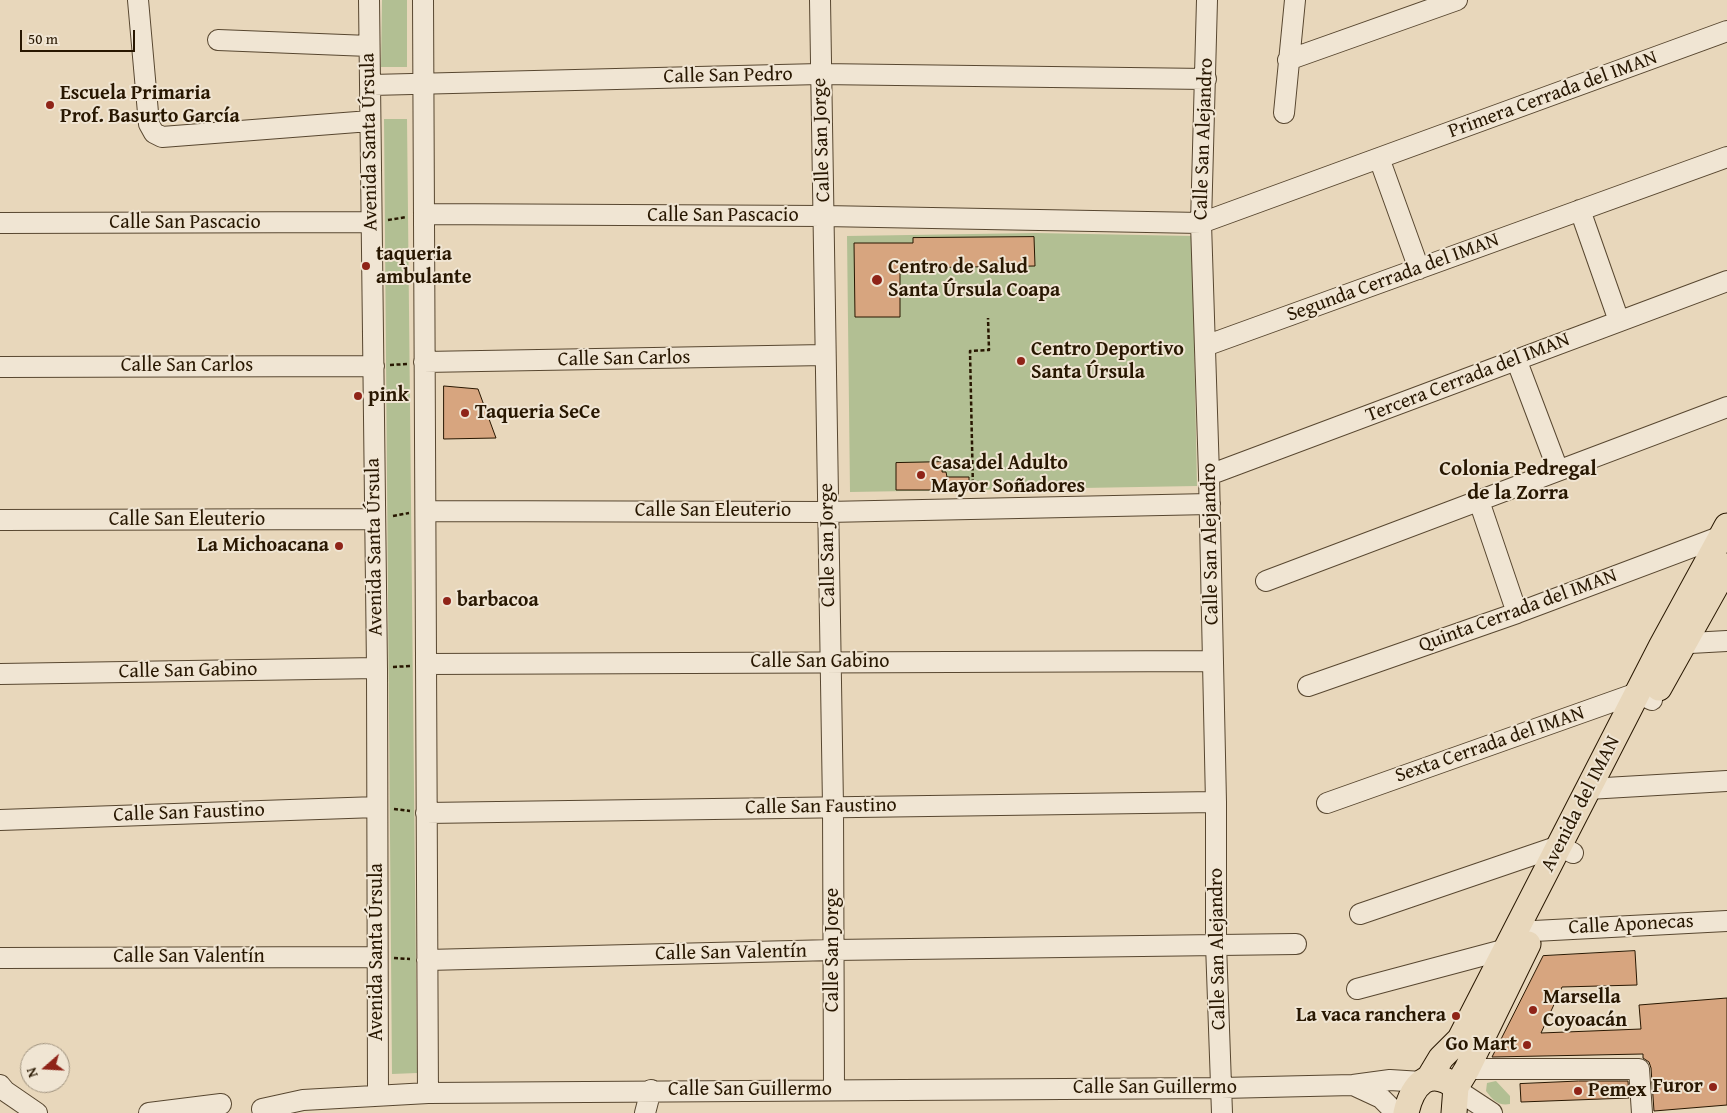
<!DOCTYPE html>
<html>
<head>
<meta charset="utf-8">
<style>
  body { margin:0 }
  #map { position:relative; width:1727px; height:1113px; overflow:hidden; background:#e8d7bb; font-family:"Gentium Book Plus",serif }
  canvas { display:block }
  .north { position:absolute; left:20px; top:1043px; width:50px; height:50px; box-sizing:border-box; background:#f0e5d3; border:1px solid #a0937f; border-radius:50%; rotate:251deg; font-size:14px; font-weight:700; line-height:20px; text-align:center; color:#281701 }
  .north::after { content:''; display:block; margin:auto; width:18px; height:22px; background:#8f2418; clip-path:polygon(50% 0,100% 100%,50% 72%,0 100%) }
  .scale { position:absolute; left:20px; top:30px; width:115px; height:22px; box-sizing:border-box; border:2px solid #281701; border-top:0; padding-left:6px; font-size:15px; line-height:18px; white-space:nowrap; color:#281701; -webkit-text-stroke:4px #f0e5d3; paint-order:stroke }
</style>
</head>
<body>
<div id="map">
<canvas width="1727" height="1113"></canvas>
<div class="north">N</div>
<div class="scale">50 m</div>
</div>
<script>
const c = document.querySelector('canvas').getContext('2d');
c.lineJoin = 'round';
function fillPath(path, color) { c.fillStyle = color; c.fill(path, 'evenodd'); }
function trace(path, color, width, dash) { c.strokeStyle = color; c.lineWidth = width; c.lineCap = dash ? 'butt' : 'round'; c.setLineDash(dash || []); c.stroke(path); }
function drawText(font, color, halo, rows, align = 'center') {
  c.font = font + ' "Gentium Book Plus",serif'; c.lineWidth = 4; c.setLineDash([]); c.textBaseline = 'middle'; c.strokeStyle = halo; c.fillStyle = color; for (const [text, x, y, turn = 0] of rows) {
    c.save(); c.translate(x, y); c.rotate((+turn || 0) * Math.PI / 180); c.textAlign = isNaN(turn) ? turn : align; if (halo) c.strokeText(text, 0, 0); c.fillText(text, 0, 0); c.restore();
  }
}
fillPath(new Path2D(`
  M382,0H407V67H381Z
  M384,119H407L417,1073L392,1074Z
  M1036,233L1192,236L1197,486L850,492L847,236Z
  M1496,1081L1510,1096V1104C1498,1106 1493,1100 1486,1091L1487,1083Z`), '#b2bf93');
const building = new Path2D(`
  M1034,237L1035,266L900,268V317H855L854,243H913V238Z
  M444,386L478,389L496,438L444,439Z
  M943,462L942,472H946L947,477H969V490H896V463Z
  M1635,951L1637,985L1562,987L1541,1033L1641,1029L1639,1005L1727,998V1105L1654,1111L1651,1068L1649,1062L1643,1058V1054L1492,1057L1543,956Z
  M1579,1081H1628L1629,1098L1521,1102L1520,1084Z`);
fillPath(building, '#d7a57f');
trace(building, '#281701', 1);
const minor = new Path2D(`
  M138,0L149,124L154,133L162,137L370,121
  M369,0L377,668L378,1094
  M423,0L428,1093
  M820,0L833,806L834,1090
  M1207,0L1201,223L1209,475L1216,802V944L1222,1113
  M218,40L369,46
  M1288,60L1457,0
  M371,85L820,74L1206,79
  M1284,113L1295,0
  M1379,158L1419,269
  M1580,210L1619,321
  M424,214L824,216L1201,223L1727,31
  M0,223L371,222
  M1205,346L1727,157
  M1516,359L1558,470
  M424,362L825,355
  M0,367L374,366
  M1209,475L1727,281
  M1479,501L1517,613
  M426,511L827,512L1210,504
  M0,520L374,519
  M1266,581L1727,407
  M1672,644L1727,641
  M426,664L1213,661
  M0,674L377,668
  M1308,686L1517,613L1727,534
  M1588,789L1727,781
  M1327,803L1637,693L1652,700
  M426,813L1216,802
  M0,820L377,807
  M1360,914L1559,846L1573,853
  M0,958L377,957
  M427,960L833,950L1296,944
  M1357,989L1507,949L1534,931L1727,921
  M1467,1069H1639L1642,1113
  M0,1085L5,1091L37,1113
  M1353,1085L1381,1098L1396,1113
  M1457,1090L1492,1113
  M262,1109L303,1100L428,1093L1221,1088L1353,1085L1390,1080L1422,1082
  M149,1113L221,1104
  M645,1113L651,1090`);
const major = new Path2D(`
  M1659,688L1727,566
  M1429,1078L1441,1058L1460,1039L1662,645L1727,526
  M1456,1087L1467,1069L1528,944
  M1406,1113C1412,1086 1428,1065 1456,1087L1454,1113`);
trace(minor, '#584730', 22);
trace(major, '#281701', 27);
trace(new Path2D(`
  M388,220L407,217
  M390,365L407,364
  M942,467L972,466
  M973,490L970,351L989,350L988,318
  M393,516L409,513
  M393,667L410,666
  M394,809L410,811
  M394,958L410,959`), '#281701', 2.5, [4, 2.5]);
trace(minor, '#f0e5d3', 20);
trace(major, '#e8d7bb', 25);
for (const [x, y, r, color] of [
  [50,105,5,"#8f2418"],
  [366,266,5,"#8f2418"],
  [877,280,6,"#8f2418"],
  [1021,361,5,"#8f2418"],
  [358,396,5,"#8f2418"],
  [465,413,5,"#8f2418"],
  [921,475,5,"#8f2418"],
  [339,546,5,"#8f2418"],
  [447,601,5,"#8f2418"],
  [1533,1010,5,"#8f2418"],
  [1456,1016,5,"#8f2418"],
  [1527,1045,5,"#8f2418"],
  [1713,1087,5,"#8f2418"],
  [1578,1091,5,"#8f2418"]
]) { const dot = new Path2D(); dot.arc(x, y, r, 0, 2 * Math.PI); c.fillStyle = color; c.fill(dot); trace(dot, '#f0e5d3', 2); }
drawText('20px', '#281701', '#f0e5d3', [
  ["Calle San Pedro",728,76,-1],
  ["Primera Cerrada del IMAN",1553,95,-20],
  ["Calle San Alejandro",1204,139,-88],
  ["Calle San Jorge",822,140,-92],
  ["Avenida Santa Úrsula",370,142,-91],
  ["Calle San Pascacio",723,216],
  ["Calle San Pascacio",185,223],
  ["Segunda Cerrada del IMAN",1393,278,-20],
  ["Calle San Carlos",624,359,-1],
  ["Calle San Carlos",187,366],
  ["Tercera Cerrada del IMAN",1468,378,-21],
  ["Calle San Eleuterio",713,511],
  ["Calle San Eleuterio",187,520],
  ["Calle San Alejandro",1211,544,-91],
  ["Calle San Jorge",828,545,-91],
  ["Avenida Santa Úrsula",375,547,-91],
  ["Quinta Cerrada del IMAN",1518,611,-20],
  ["Calle San Gabino",820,662],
  ["Calle San Gabino",188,671,-1],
  ["Sexta Cerrada del IMAN",1490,745,-19],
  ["Avenida del IMAN",1581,804,-63],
  ["Calle San Faustino",821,807,-1],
  ["Calle San Faustino",189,813,-2],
  ["Calle Aponecas",1631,925,-3],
  ["Calle San Alejandro",1218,949,-91],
  ["Calle San Jorge",833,950,-90],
  ["Avenida Santa Úrsula",377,952,-90],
  ["Calle San Valentín",731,953,-1],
  ["Calle San Valentín",189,957],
  ["Calle San Guillermo",1155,1088],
  ["Calle San Guillermo",750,1090]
]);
drawText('bold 20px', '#281701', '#f0e5d3', [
  ["Escuela Primaria",60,94],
  ["Prof. Basurto García",60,117],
  ["taqueria",376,255],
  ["ambulante",376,278],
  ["Centro de Salud",888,268],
  ["Santa Úrsula Coapa",888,291],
  ["Centro Deportivo",1031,350],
  ["Santa Úrsula",1031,373],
  ["pink",368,396],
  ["Taqueria SeCe",475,413],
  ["Casa del Adulto",931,464],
  ["Mayor Soñadores",931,487],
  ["La Michoacana",329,546,"right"],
  ["barbacoa",457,601],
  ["Marsella",1543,998],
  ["Coyoacán",1543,1021],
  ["La vaca ranchera",1446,1016,"right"],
  ["Go Mart",1517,1045,"right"],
  ["Furor",1703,1087,"right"],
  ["Pemex",1588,1091]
], 'left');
drawText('bold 21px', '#281701', '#f0e5d3', [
  ["Colonia Pedregal",1518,470],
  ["de la Zorra",1518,494]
]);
</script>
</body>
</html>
